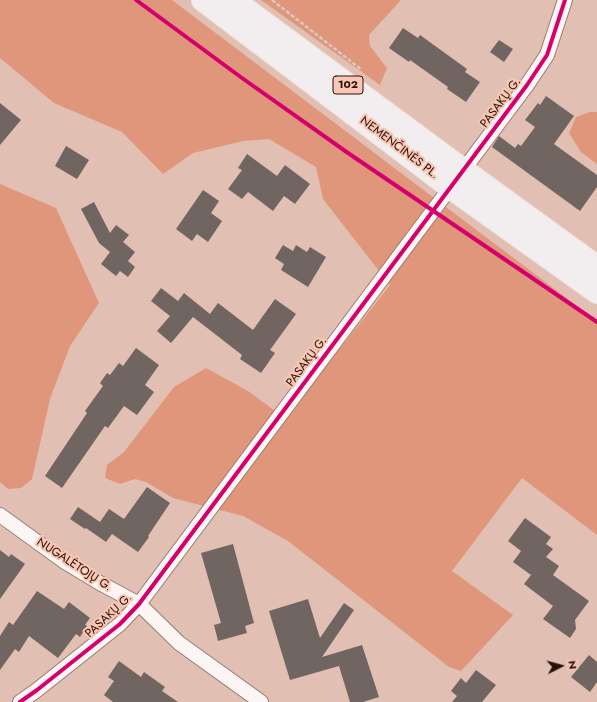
<!DOCTYPE html>
<html>
<head>
<meta charset="utf-8">
<style>
  body { margin:0 }
  #map { position:relative; width:597px; height:702px; overflow:hidden; background:#e2bfb3; font-family:Jost,sans-serif }
  canvas { display:block }
  .north { position:absolute; left:541px; top:646px; width:40px; height:40px; -webkit-text-stroke:3px #fbc7b4; paint-order:stroke; rotate:84deg; font-size:11px; font-weight:700; line-height:16px; text-align:center; color:#281209 }
  .north::after { content:''; display:block; margin:auto; width:14px; height:18px; background:#281209; clip-path:polygon(50% 0,100% 100%,50% 72%,0 100%) }
</style>
</head>
<body>
<div id="map">
<canvas width="597" height="702"></canvas>
<div class="north">N</div>
</div>
<script>
const c = document.querySelector('canvas').getContext('2d');
c.lineJoin = 'round';
function fillPath(path, color) { c.fillStyle = color; c.fill(path, 'evenodd'); }
function trace(path, color, width, dash) { c.strokeStyle = color; c.lineWidth = width; c.lineCap = dash ? 'butt' : 'round'; c.setLineDash(dash || []); c.stroke(path); }
function drawText(font, color, halo, rows, align = 'center') {
  c.font = font + ' Jost,sans-serif'; c.lineWidth = 4; c.setLineDash([]); c.textBaseline = 'middle'; c.strokeStyle = halo; c.fillStyle = color; for (const [text, x, y, turn = 0] of rows) {
    c.save(); c.translate(x, y); c.rotate((+turn || 0) * Math.PI / 180); c.textAlign = isNaN(turn) ? turn : align; if (halo) c.strokeText(text, 0, 0); c.fillText(text, 0, 0); c.restore();
  }
}
fillPath(new Path2D(`
  M0,0H172L597,321V535L522,478L452,571L513,615L461,671L449,667L288,541L243,516L173,498L146,482L135,479L120,484L105,478L107,465L124,452L174,387L206,368L248,391L282,416L290,412L390,285L323,199L316,167L269,139L243,141L193,153L163,174L122,132L54,103L0,58Z
  M261,0H401L369,35L370,46L387,68L380,85Z
  M590,112H597V164L581,152L569,133L576,117Z
  M0,184L56,208L99,303L70,346L50,399L32,479L21,488L8,489L0,482Z`), '#e0967a');
fillPath(new Path2D(`
  M403,28L418,38L420,35L467,69L465,72L480,82L466,102L447,89L448,87L410,60L409,62L389,48Z
  M499,40L513,49L504,62L490,52Z
  M546,96L574,116L554,144L597,175V187L580,211L492,147L499,136L515,148L518,144L521,146L535,127L525,120L538,103L540,105Z
  M0,103L21,120L0,145Z
  M66,146L89,160L77,179L55,166Z
  M247,154L277,176L285,165L310,184L295,204L284,196L273,211L248,192L242,199L228,189L242,170L238,168Z
  M203,190L219,201L211,213L222,221L208,242L197,234L192,241L176,229Z
  M94,202L110,233L116,225L129,235L123,242L135,252L128,261L135,267L128,277L120,271L116,276L101,264L110,252L99,243L81,209Z
  M283,245L293,251L296,245L307,252L310,247L326,257L308,287L281,270L284,264L275,258Z
  M161,288L178,301L184,293L210,314L218,303L253,330L275,299L296,314L270,350L275,353L261,373L240,359L242,355L193,317L171,343L157,331L170,316L151,301Z
  M136,348L159,365L145,385L154,392L137,415L124,406L108,428L105,426L62,488L45,476L87,413L85,411L103,386L100,383L107,373L110,375L119,363L123,366Z
  M147,487L170,503L148,536L149,537L138,552L112,534L106,542L86,528L85,529L70,519L78,507L100,522L109,509L124,519Z
  M525,518L551,537L546,544L553,549L546,557L559,566L553,575L589,601L575,620L576,629L570,638L543,619L553,606L524,584L531,575L513,562L521,551L508,541Z
  M233,544L254,623L245,626L247,633L218,641L214,625L221,623L201,553Z
  M0,550L9,557L11,554L25,564L0,599Z
  M37,591L64,609L69,602L90,618L85,625L87,626L80,637L76,634L58,658L29,636L19,652L15,649L0,670V636L9,622L13,625Z
  M308,599L320,638L344,603L354,610L322,657L362,645L379,697L363,702H350L339,666L290,680L269,611Z
  M589,655L597,662V682L590,692L571,677Z
  M119,661L141,677L144,672L165,687L162,691L178,702H113L104,695L114,681L108,677Z
  M476,670L496,685L482,702H452L457,696L451,691L461,678L466,683Z`), '#706561');
const street = new Path2D(`
  M0,515L65,562L98,582L139,604L179,643L261,702
  M20,702L37,690L120,624L139,604L527,85L547,55L565,0`);
const primary = new Path2D(`
  M203,0L450,187L597,292
  M233,0L463,170L597,267`);
trace(street, '#967c73', 16);
trace(primary, '#f2e2dd', 24);
trace(new Path2D(`
  M272,0L362,70`), '#d6cbc7', 2.5, [4, 2]);
trace(street, '#fbf5f4', 14);
trace(primary, '#f2edee', 22);
trace(new Path2D(`
  M136,0L242,78L348,153L597,322
  M20,702L37,690L120,624L139,604L527,85L547,55L565,0`), '#d6006c', 4);
for (const [x, y, w] of [
  [348,85,30]
]) { const box = new Path2D(); box.roundRect(x - w / 2, y - 9, w, 18, 3); c.fillStyle = '#fbc7b4'; c.fill(box); trace(box, '#281209', 1); }
drawText('bold 11px', '#281209', null, [
  ["102",348,85]
]);
drawText('12px', '#281209', '#fbc7b4', [
  ["PASAKŲ G.",501,103,-53],
  ["NEMENČINĖS PL.",399,148,37],
  ["PASAKŲ G.",307,362,-53],
  ["NUGALĖTOJŲ G.",74,565,33],
  ["PASAKŲ G.",109,616,-43]
]);
</script>
</body>
</html>
